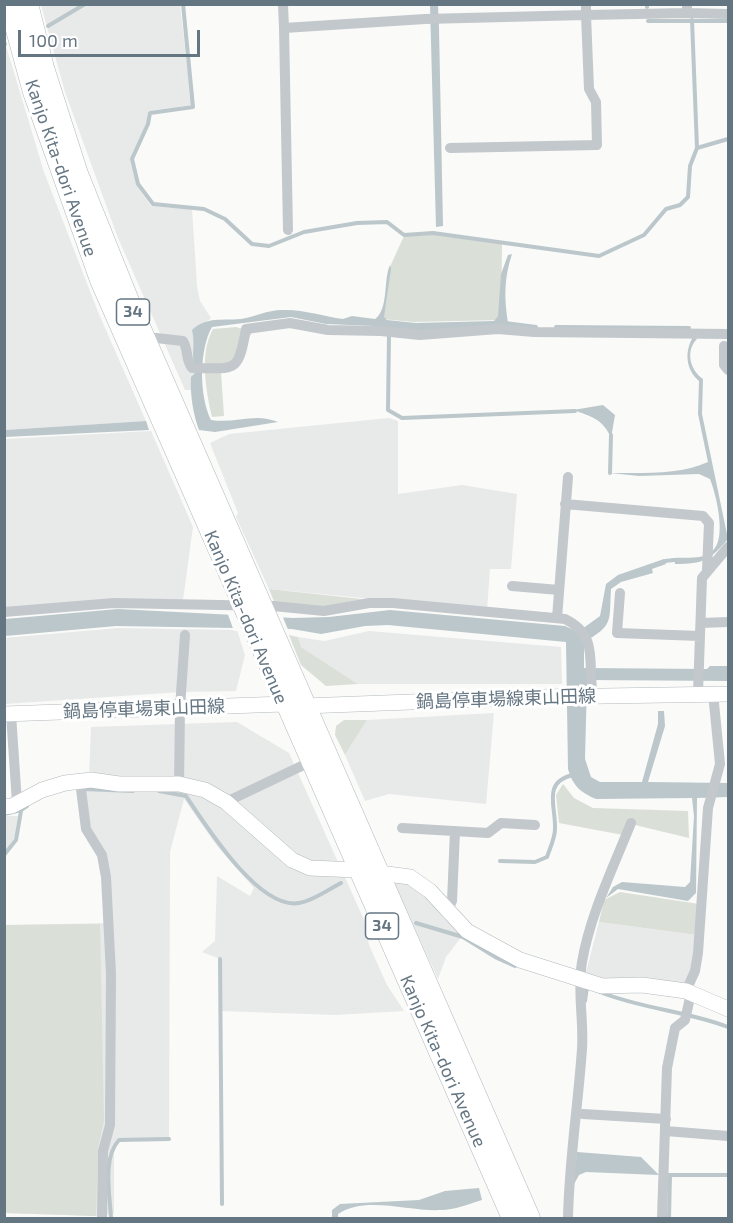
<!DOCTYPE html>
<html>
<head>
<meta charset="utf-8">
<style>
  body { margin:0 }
  #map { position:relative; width:733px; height:1223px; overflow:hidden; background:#fafaf8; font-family:"Exo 2",sans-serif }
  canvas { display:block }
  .frame { position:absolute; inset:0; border:6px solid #657683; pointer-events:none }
  .scale { position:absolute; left:18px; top:30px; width:182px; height:27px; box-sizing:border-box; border:3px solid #657683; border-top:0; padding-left:8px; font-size:18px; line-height:21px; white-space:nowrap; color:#657683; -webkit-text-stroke:4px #fff; paint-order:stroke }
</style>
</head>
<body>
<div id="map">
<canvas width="733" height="1223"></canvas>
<div class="frame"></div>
<div class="scale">100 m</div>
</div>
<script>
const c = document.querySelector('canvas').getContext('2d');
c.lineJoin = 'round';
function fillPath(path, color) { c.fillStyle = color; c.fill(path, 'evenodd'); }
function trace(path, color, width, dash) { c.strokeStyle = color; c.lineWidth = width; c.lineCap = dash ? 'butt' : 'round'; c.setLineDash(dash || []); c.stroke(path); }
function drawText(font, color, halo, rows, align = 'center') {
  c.font = font + ' "Exo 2","Noto Sans JP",sans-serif'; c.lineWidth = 6; c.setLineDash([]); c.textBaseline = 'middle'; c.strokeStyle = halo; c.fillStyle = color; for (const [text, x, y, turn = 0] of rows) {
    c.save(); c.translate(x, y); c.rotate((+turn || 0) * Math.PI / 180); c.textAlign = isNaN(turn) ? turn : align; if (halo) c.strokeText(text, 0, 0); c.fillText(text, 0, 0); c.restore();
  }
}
fillPath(new Path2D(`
  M41,5H180L192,105L148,111L147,123L130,160L137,186L151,206L192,209L197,286L200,301L211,318L202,326L197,390H185L118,238L65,92Z
  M6,46L44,172L98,312L146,421L5,430Z
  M389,418L398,421V494L462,485L517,494L511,569H490L487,610L269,589L236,517L238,513L210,443L229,434Z
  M151,431L193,527L183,600L5,609V439Z
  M118,628L237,630L245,655L236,691L181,692L5,704L4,638Z
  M369,631L561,647L562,684H358L301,647L298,637L324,641Z
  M494,713L486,804L389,794L365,801L345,755L367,720Z
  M237,722L289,753L365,922L369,945L387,985L404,1011L335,1015L221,1011L220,959L202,952L215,941L217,876L250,896L254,888L217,846L184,799L170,852L169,1139L118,1141L114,1149V1214L95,1216L5,1213L4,925L111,923L108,867L88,828L83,776H89L91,727Z
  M5,816H18L15,837L5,853Z
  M394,883H408L424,894L444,918L463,935L446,957L438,979Z
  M599,922L697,935L693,966L685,986L603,981L585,976Z`), '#e8e9e9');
fillPath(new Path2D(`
  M433,234L502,243L501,320L414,322L382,319L389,269L404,236Z
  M236,327L253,332C236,350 256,367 221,372L224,416L212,417C206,390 199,354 213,329Z
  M269,589L362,599L317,608L275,604Z
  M289,635L298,637L301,647L358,684L326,686L301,665Z
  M344,720H367L345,755L335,735L336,726Z
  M563,784L574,798L593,808L688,811L689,838L635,825L623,835L559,823L556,795Z
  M620,892L699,904L697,935L599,922L604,900Z
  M100,924L104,1121L98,1148L96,1216L5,1213V925Z`), '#dadfd7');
fillPath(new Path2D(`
  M430,5H438L439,28L443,226L436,227Z
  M512,254C504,278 504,298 508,323L504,325L413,331L374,326L326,324L291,317L212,327C199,350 199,396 211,420C235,424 255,412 278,422L215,432L199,430C193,414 190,394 191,377L196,372C190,357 196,345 192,330C207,316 222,321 241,319C255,317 267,310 282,310C302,309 323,316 343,319L352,316L375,319C389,309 383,280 390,265L391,269L384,317L387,320L416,323L494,321L498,316L501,274L508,255Z
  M693,337L697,339C685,351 690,370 703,379L702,414L728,539C710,560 704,564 675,564L674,558C687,557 700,560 711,552C728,541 716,494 710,479L699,474L639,476L610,473C641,473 680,475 708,462L698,414L699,381C686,370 684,352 693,337Z
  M603,405L615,415L611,438C604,420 591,416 573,410Z
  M146,421L149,430L5,437V430Z
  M664,559L666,564L652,569L653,573L621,582L611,589C609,622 614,625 584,642V668L707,669L710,666H728V681L587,680L585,759L591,777L600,782H642L658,724V711H664L665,726L648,782L728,783V797L697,798L696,893L688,901L618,889L606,898L613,887L622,882L685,887L690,882L694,816L692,798L596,799C580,792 573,786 568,769L566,642L388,625L365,626L321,634L292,629L116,626L5,636V619L118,609L293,618L329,617L390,610L565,626L578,632L600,616L606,584L618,575Z
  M577,1152L641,1157L659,1175L586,1172L579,1175L573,1186Z
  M479,1188L482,1200C469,1204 454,1210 441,1210C411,1212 365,1195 338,1214V1218H332V1210L340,1204L419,1200L445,1191Z`), '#bbc7cb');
fillPath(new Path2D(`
  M227,612L282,615L289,632L234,631Z`), '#fafaf8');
trace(new Path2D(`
  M183,4L193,107L150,113L148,124L132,159L138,184L153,204L204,209L225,219L252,244L269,246L304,232L357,223L387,222L404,235L433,233L599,256L644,235L666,209L680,205L688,197L690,166L697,148L692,20
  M647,7V4
  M648,21H728
  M48,26L85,4
  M4,45L5,44
  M697,148L728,139
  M505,323L536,327
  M556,327L689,328
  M389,335L388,410L402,418L575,411
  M610,473L611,435
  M665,561L674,560
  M84,789L133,791
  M159,791L186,796C206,826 259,910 299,903C313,901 329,889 341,883
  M4,814L21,810L27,806
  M4,855L16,840L21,811
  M500,861L535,862L547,857C550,848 555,838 555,829C556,806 542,782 573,775
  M416,923L463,937L497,958L515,966
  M220,959L222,1204
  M600,992C642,1009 687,1011 728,1027
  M585,1001L587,987
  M666,1175H728
  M111,1218C110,1196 102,1158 119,1140L169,1139
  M669,1218L670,1175`), '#bbc7cb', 4);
const secondary = new Path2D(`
  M4,714L284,704L304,706L543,697L728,694
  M4,807L12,806L42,790L65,783L91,780L119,784H179L205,790L226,802L292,860L310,868L357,870L410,877L430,891L467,931L520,960L602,986L642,985L686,991L728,1009`);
const highway = new Path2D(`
  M9,4L33,92L100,280L512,1218
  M28,4L44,68L78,174L131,306L530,1218`);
trace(secondary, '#b3babf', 16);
trace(highway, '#b4b9bd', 21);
trace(new Path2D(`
  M283,4L284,28L425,19L586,15L589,89L596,102L597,145L450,148
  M586,4V15L687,13
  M687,4V13L728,14
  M284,28L288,230
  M145,340L156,338L183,341C189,351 185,359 192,368C235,368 238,375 246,329L290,323L328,330L381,331L420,335L498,329L534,332L728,334
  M724,346V365L728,370
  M565,504L703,516L709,523L707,570
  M512,586L559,590
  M620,593L617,633L700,636
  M4,612L114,603L273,606L324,611L369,603H393L565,619C600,636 587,664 593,696
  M557,618L568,477
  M701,623L728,622
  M698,693L702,578L728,547
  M11,714L17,803
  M80,781L86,829L102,855L106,877L111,974L110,1125L103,1151L102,1218
  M179,784L180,708L185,635
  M226,802L310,762
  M402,828L488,833L501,823L535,825
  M447,911L452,901L455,831
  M686,991L695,971L698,953L708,808L720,764L713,693
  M583,1114L666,1119
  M666,1131L728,1136
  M568,1218C569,1162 578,1106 582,1049C584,1020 577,991 582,962C590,915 613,868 631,823
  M662,1218L667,1068L675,1028L685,1020L691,993`), '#c3c8cc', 10);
trace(secondary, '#fff', 15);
trace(highway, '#fff', 20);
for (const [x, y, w] of [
  [133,312,33],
  [382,926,33]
]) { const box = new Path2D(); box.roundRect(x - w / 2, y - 13, w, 26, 4.5); c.fillStyle = '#fff'; c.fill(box); trace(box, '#657683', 1.5); }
drawText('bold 16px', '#657683', null, [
  ["34",133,312],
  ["34",382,926]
]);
drawText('18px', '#657683', '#fff', [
  ["Kanjo Kita-dori Avenue",61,168,71],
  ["Kanjo Kita-dori Avenue",246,617,67],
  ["鍋島停車場線東山田線",506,699,-2],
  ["鍋島停車場東山田線",144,709,-2],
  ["Kanjo Kita-dori Avenue",443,1061,66]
]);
</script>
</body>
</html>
